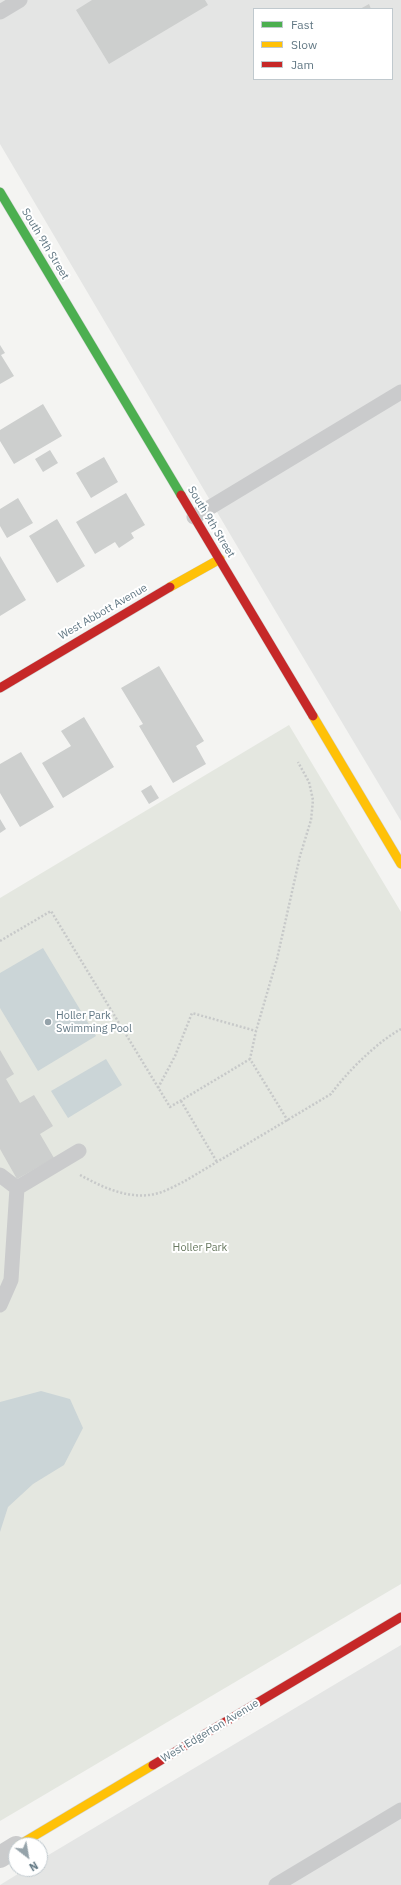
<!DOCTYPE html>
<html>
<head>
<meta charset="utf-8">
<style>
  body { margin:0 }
  #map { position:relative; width:401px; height:1885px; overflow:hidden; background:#f4f4f2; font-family:"IBM Plex Sans",sans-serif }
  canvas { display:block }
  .legend { position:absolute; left:253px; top:8px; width:140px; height:72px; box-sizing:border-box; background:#fff; border:1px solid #c0c9ce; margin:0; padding:5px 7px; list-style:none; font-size:12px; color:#627884 }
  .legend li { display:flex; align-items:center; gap:8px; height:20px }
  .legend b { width:20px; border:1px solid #c0c9ce }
  .north { position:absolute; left:8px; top:1837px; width:40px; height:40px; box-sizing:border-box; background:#fff; border:1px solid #c0c9ce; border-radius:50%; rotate:149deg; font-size:11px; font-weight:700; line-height:16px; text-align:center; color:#627884 }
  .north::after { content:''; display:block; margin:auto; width:14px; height:18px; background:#95a3aa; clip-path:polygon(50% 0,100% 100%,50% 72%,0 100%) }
</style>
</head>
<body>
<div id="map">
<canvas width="401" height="1885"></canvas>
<ul class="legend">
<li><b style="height:5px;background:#4caf50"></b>Fast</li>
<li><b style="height:5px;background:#ffc107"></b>Slow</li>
<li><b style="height:5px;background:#c62828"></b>Jam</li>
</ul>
<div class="north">N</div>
</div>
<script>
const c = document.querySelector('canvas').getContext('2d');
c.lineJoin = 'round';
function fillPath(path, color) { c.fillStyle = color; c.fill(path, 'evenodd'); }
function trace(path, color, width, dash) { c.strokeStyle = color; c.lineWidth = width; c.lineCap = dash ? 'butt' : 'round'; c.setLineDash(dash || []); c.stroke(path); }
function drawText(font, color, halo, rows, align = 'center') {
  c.font = font + ' "IBM Plex Sans",sans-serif'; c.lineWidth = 4; c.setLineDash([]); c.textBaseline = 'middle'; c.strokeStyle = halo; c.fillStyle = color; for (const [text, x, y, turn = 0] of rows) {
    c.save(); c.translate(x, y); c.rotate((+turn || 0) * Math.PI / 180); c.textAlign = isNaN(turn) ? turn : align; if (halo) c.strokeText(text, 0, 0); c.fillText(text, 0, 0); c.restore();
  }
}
fillPath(new Path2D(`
  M0,0H401V821L273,607L0,144ZM254,9H392V79H254Z
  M401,1645V1885H0L26,1869H40V1860Z`), '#e4e5e4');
fillPath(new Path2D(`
  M289,725L401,912V1584L0,1821V898Z`), '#e4e7e0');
fillPath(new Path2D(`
  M43,948L96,1036L38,1071L0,1008V973Z
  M106,1059L122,1085L68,1118L51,1091Z
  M41,1391L70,1399L83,1428L64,1465L33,1484L8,1507L0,1532V1402Z`), '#cbd5d7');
fillPath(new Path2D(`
  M92,0H205L208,5L109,64L76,10Z
  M369,4L371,9H360Z
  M0,345L5,353L1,355L14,376L0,384Z
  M43,404L62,436L14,464L0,441V430Z
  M50,450L58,463L43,472L35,459Z
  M104,457L118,482L91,498L76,473Z
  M126,493L145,525L131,533L134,538L119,548L115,542L95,554L76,522Z
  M18,498L33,523L7,538L0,526V509Z
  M57,519L85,566L57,583L29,536Z
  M0,556L26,600L0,616Z
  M159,666L204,741L196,746L206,764L173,783L139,726L143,724L121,688Z
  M84,717L114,767L63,798L42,763L71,746L61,731Z
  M21,752L54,807L20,827L0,793V764Z
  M151,785L159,798L149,804L141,791Z
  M0,819L6,829L0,833Z
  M0,1050L14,1074L6,1079L20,1103L34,1095L53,1126L40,1134L54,1158L17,1179L0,1149Z`), '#cdcfce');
const fast = new Path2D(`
  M0,192L181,495`);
const slow = new Path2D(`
  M170,587L220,559
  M313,716L401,864
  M19,1845L153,1765`);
const jam = new Path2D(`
  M181,495L313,716
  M0,688L170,587
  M153,1765L401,1617`);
trace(fast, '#d0d2d2', 10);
trace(slow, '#d0d2d2', 10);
trace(jam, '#d0d2d2', 10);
trace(new Path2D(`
  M0,941L51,911L170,1107L250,1059
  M158,1088L175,1056L192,1013L256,1031
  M181,1101L217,1162
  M288,1121L250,1059L256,1031L277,959L300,856L311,820L313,800L309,782L298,762
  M80,1175C104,1188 131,1201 159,1193C168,1190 177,1185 185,1181L331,1094C347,1072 377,1042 401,1029`), '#c7c9c9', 2.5, [2, 2]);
trace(new Path2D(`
  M0,12L20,0
  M194,517L401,392
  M0,1175L17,1188L79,1151
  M0,1305L11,1280L17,1188
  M276,1885L401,1810`), '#cacbcc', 15);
trace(new Path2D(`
  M0,1857L16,1847`), '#cacbcc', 22);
trace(fast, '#4caf50', 9);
trace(slow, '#ffc107', 9);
trace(jam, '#c62828', 9);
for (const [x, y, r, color] of [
  [48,1022,4,"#95a3aa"]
]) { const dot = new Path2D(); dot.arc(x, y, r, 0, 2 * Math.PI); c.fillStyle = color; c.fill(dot); trace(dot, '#fff', 1.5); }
drawText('11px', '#627884', '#fff', [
  ["South 9th Street",45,244,59],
  ["South 9th Street",211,522,59],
  ["West Abbott Avenue",103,612,-30],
  ["West Edgerton Avenue",210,1731,-31]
]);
drawText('11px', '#627884', '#fff', [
  ["Holler Park",56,1016],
  ["Swimming Pool",56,1029]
], 'left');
drawText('11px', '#697a61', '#fff', [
  ["Holler Park",200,1248]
]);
</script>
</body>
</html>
